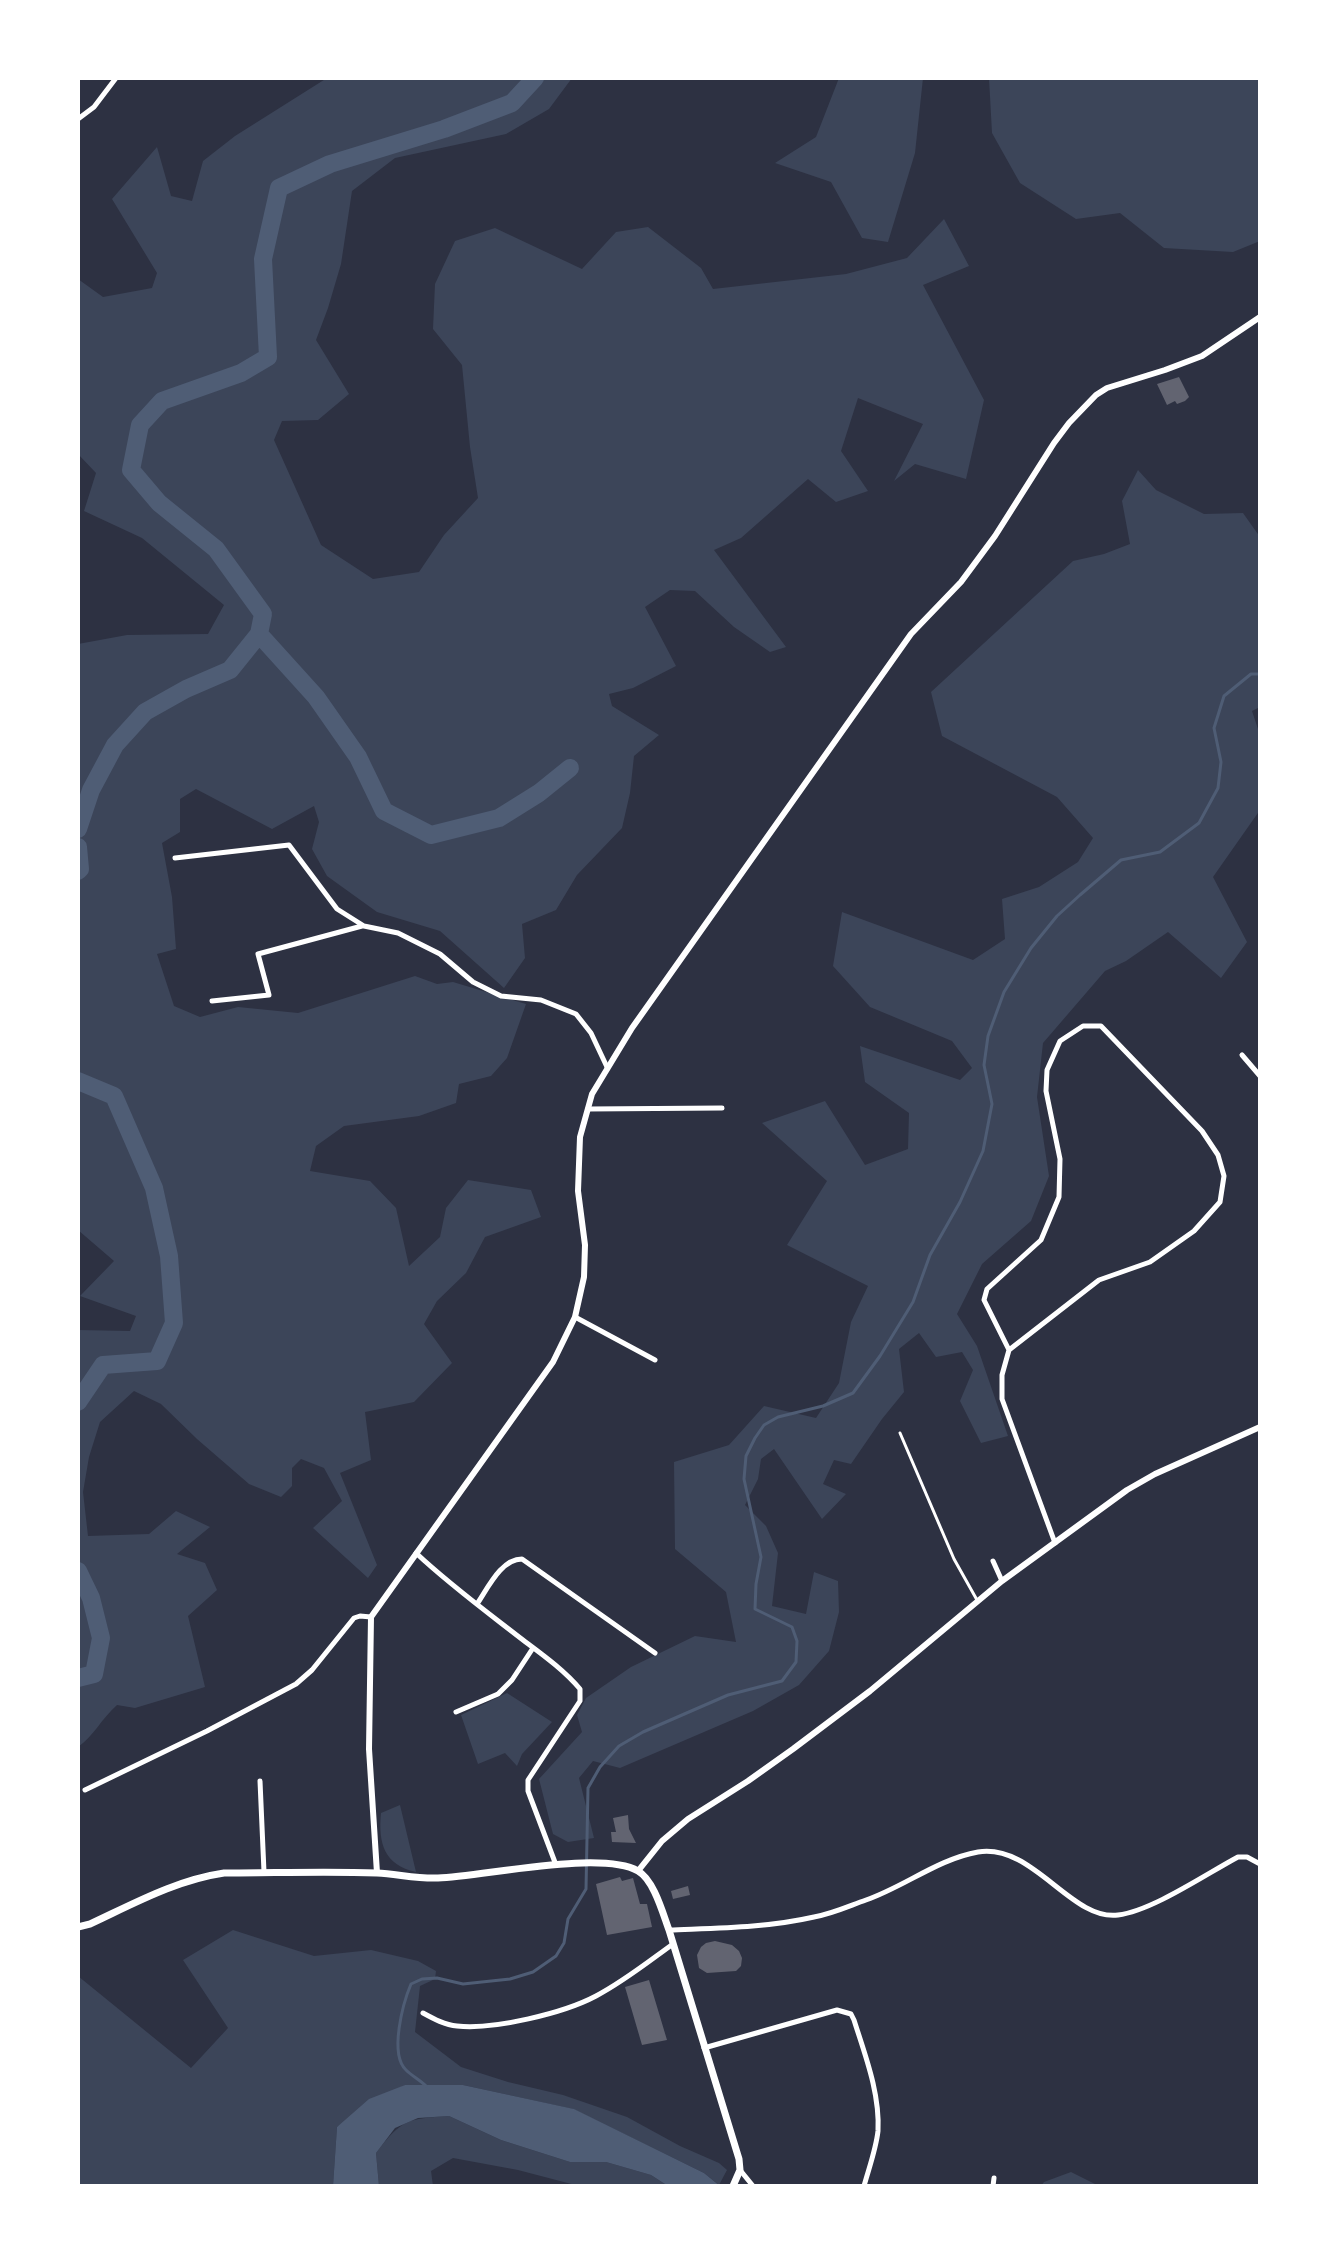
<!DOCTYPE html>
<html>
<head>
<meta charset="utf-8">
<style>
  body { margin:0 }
  #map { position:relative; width:1338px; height:2264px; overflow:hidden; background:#2d3142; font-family:Mulish,sans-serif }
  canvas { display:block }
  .frame { position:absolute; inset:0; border:80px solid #fff; pointer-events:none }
</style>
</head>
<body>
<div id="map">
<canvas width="1338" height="2264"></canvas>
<div class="frame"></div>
</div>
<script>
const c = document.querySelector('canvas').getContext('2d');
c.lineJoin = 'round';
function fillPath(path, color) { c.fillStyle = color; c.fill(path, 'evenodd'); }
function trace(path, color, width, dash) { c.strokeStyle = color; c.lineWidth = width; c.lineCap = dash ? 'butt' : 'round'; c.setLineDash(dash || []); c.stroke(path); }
fillPath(new Path2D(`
  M327,78H572L549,109L506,134L395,158L352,191L341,264L328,308L316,340L349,394L318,420L282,421L274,440L321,545L373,579L419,572L444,535L478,498L470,447L462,365L433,329L435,284L455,241L495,228L582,269L616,232L648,227L701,268L713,289L846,274L907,258L944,219L969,266L923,285L984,400L966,479L915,464L894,481L923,424L858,398L841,451L868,491L836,502L808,479L741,538L714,550L786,647L770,652L734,627L695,591L670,590L645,607L676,666L633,688L609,694L612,706L659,735L634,756L630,793L622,828L577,875L556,910L522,924L525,958L504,988L440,931L377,912L327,876L312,849L319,822L314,806L272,829L196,789L180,799V832L162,843L172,897L176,949L157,954L174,1006L200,1017L238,1007L298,1013L415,976L437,984L453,982L526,1004L507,1058L491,1076L459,1084L456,1103L419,1116L344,1126L316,1146L310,1171L370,1181L396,1208L409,1266L440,1237L446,1208L468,1180L531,1190L541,1217L485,1237L466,1273L437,1301L424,1324L452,1363L414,1402L365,1412L371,1460L340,1473L377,1565L368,1578L313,1528L342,1501L324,1468L301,1459L292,1468V1486L281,1497L249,1484L197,1439L161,1404L134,1391L100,1422L89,1457L83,1492L88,1536L149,1534L176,1511L210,1527L177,1554L205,1563L217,1590L188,1616L205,1687L135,1708L117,1705C102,1718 93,1737 78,1747V1330L130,1331L136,1316L80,1296L114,1261L78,1230V644L127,635L208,634L224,605L142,538L84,511L96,473L78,454V279L103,297L152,288L157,273L112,199L157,147L171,196L192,201L203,161L235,136Z
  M839,78H923L915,153L888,242L862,238L831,182L775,163L816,137Z
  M989,78H1260V241L1233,252L1164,248L1120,213L1076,219L1020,183L992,133Z
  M1138,470L1156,490L1204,514L1243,513L1260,537V707L1252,711L1260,735V810L1213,877L1247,942L1221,978L1168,932L1126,961L1105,971L1043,1043L1037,1097L1049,1176L1031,1221L982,1264L957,1314L977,1346L1008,1436L981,1443L960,1401L973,1370L962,1352L936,1357L919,1333L899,1349L904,1392L882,1419L851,1464L834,1460L823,1484L846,1494L822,1519L774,1449L761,1459L758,1479L745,1505L766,1526L778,1553L772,1606L806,1614L814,1572L838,1581L839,1612L829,1651L799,1685L753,1711L620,1768L593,1761L579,1778L594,1838L568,1842L553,1834L539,1779L582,1732L577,1715L586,1698L631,1667L695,1636L736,1642L726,1592L675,1549L674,1462L729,1445L764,1406L816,1418L839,1383L851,1322L868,1286L787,1245L827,1181L762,1123L825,1101L865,1165L908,1149L909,1113L865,1082L860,1046L960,1080L972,1068L952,1041L870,1007L833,966L842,912L973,960L1005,939L1002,899L1039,887L1078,862L1093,838L1057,797L942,736L931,692L1073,561L1104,554L1130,544L1122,501Z
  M507,1693L552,1722L522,1754L517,1766L505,1753L478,1764L461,1715Z
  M400,1805L416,1872C384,1865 378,1843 381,1813Z
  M233,1930L314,1956L371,1950L418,1961L436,1971L435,1979L420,1986L415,2032L461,2067L508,2082L563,2095L627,2117L680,2146L719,2163L727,2170L719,2185L704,2173L573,2109L463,2085H405L337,2127L333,2186H78V1976L191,2068L228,2028L183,1960Z
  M449,2116L501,2140L570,2162H606L651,2175L668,2186H579L518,2170L453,2158L431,2171L433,2186H379L376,2153C402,2119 407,2119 449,2116Z
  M1071,2172L1099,2186H1041L1044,2182Z`), '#3c4559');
fillPath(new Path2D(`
  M405,2085H463L574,2109L704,2173L720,2186H668L651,2175L606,2162H570L501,2140L449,2116L418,2118L395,2128L376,2153L379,2186H333L337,2127L369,2099Z`), '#4f5d75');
trace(new Path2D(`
  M426,2086C420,2080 412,2076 406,2070C389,2054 403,2003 411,1984L422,1979L437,1978L463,1984L510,1979L533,1972L556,1956L564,1943L568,1919L586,1889L588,1788L600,1767L619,1746L643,1732L728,1695L782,1681L796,1662L797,1641L792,1627L755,1609L756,1584L761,1557L744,1479L746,1456L755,1438L764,1425L778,1417L823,1406L853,1393L880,1356L913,1302L930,1255L960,1202L983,1151L992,1104L984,1065L988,1036L1004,992L1031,948L1057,916L1080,895L1121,860L1160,852L1199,823L1218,788L1221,762L1214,728L1224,696L1251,674H1260`), '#4f5d75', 3);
trace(new Path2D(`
  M259,634L316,697L358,757L384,811L431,835L499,818L539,793L570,768
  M78,829L91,790L115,745L145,712L186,689L230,670L259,634L263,614L216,549L159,503L131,470L140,425L162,401L241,373L268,357L263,259L279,188L330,164L444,129L512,103L535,78
  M78,847L80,869L78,871
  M78,1081L114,1096L154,1188L169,1256L174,1323L157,1361L103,1365L78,1402
  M78,1571L91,1598L101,1638L94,1674L78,1678`), '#4f5d75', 18);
fillPath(new Path2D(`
  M1179,377L1189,397L1185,401L1177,404L1175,401L1167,405L1157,384Z
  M628,1815L629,1829L636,1843L612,1842L611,1832H616L613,1818Z
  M620,1877L622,1881L633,1878L640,1904H647L652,1927L607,1935L596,1884Z
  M688,1886L690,1895L673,1899L671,1891Z
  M715,1941L732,1945L739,1951L742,1958L741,1966L736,1971L707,1973L699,1968L697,1955L701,1947L706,1943Z
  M649,1980L667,2040L642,2045L625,1987Z`), '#626471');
trace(new Path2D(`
  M900,1433L954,1559L977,1600`), '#fff', 3);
trace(new Path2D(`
  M78,119L94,107L116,78
  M175,858L289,845L337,909L364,926L398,933L440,954L473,982L501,996L541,1000L576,1014L591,1033L607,1067
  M212,1001L269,995L258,954L362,926
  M1242,1055L1260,1076
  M588,1109L722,1108
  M575,1317L655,1360
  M1009,1350L984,1300L987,1289L1041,1240L1059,1197L1060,1159L1046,1091L1047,1070L1060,1041L1083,1026H1101L1202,1131L1218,1155L1224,1176L1220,1202L1194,1231L1150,1262L1099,1280L1009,1350L1002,1375V1399L1055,1543
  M416,1553C450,1585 487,1612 523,1640C543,1655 564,1670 580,1689V1701L528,1780V1791L556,1865
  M993,1561L1002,1581
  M477,1604C488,1588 501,1559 522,1559L655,1653
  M456,1712L498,1694L512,1680L533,1648
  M260,1781L264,1872
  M85,1790L207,1731L296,1684L312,1670L354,1618L360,1616L371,1617
  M669,1930C717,1928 766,1928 814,1917C832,1914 849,1906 866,1900C904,1887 938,1859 978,1852C1033,1843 1071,1921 1118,1915C1152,1911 1206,1874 1238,1857H1247L1260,1864
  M423,2013C434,2019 445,2025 457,2026C494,2030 564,2013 596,1996C623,1982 648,1962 673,1944
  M704,2048L837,2010L851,2014L854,2020C865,2055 880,2093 878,2131C876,2149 869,2168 864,2186
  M740,2170L753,2186
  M993,2186L994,2178`), '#fff', 5);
trace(new Path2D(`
  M638,1871L662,1841L688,1819L748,1781L793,1749L870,1691L1002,1581L1127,1490L1155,1474L1260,1427
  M377,1873L369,1749L371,1617L553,1362L575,1317L584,1277L585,1245L578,1191L580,1137L592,1094L632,1028L911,634L961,582L995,536L1054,443L1069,423L1096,395L1107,388L1165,370L1202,356L1260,317`), '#fff', 6);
trace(new Path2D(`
  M78,1927L90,1924C133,1904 176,1880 224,1873C275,1873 326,1871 377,1873C397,1874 418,1879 438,1878C485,1876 601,1850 638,1871C654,1880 663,1914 669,1930L739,2159L740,2170L733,2186`), '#fff', 7);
</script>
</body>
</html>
